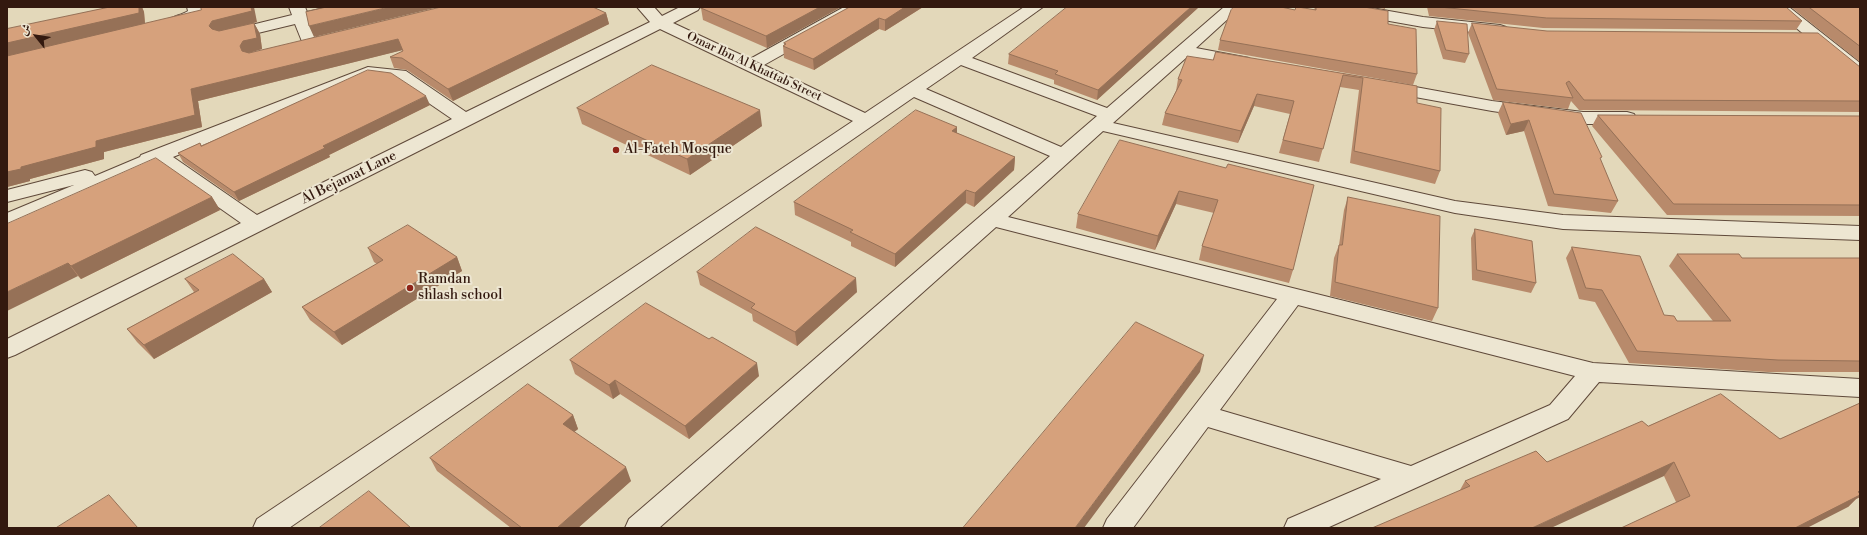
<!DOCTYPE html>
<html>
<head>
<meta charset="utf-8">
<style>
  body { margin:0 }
  #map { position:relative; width:1867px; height:535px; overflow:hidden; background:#e3d8ba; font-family:"Libre Bodoni",Amiri,serif }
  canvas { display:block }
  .frame { position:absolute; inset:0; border:8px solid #33190f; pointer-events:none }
  .north { position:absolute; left:16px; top:16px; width:40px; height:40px; -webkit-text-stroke:3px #ede6d2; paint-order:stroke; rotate:300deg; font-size:11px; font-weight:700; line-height:16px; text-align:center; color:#33190f }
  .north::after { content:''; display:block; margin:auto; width:14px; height:18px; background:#33190f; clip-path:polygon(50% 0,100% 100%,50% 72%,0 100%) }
</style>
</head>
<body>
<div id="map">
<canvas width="1867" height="535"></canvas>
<div class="frame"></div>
<div class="north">ش</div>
</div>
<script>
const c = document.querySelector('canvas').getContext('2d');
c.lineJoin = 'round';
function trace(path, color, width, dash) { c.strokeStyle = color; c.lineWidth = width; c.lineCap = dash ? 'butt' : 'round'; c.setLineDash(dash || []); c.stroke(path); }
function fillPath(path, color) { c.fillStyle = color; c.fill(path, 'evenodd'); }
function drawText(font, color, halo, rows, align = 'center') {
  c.font = font + ' "Libre Bodoni",serif'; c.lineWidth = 4; c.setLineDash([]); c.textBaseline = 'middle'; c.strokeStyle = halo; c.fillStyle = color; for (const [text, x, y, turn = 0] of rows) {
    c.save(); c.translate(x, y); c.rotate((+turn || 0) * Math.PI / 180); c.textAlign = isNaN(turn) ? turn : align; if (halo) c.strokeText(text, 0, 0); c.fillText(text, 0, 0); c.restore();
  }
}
const street = new Path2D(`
  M187,7H203L204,13C197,23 176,31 164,28L162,25C167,17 180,16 188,11Z
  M289,7H305L307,12L329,7H357L355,10L310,21L319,45L317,49L311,50L305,49L295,24L229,40L223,38L221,35L223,32L292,15Z
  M637,7H654L662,16L680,7H700L698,10L673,23L750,59L844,7H864L862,10L764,65L865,113L1024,7H1043L972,58L1107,108L1224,7H1241L1196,48L1249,58L1252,62L1249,66L1243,67L1187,57L1113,123L1455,201L1563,215L1860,226V240L1563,229L1455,213L1103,131L1008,217L1593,363L1860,379V397L1599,382L1568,419L1327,528H1284L1288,519L1381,479L1208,427L1133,528H1103L1107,519L1277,299L996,227L659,528H625L629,519L1050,156L914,97L289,528H253L257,519L853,121L660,29L15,355L7,358V339L241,223L157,164L7,228V213L74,185L7,202V190L85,170L92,172L95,176L140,157L141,155L368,67L406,71L466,112L650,22ZM961,65L1097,116L1061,147L926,89ZM370,77L395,80L452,119L257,215L173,157ZM1298,305L1575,376L1550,405L1411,466L1220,410Z
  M1331,7H1366L1423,17L1500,25L1506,27L1508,30L1506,33L1500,35L1423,27L1339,12L1333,10Z
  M1771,7H1789L1860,63V77L1854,76Z
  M1388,82L1492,101L1583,112H1627L1634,114L1636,118L1634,122L1627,124H1583L1492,111L1382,91L1379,87L1382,83Z`);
trace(street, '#5f493a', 2);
fillPath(street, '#ede6d2');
fillPath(new Path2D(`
  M110,7H142L144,12L145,24L257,22L219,31L254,23L260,34L262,49L248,53L606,13L609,24L453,101L407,70L394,68L390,57L403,51L402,50L198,101L202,127L104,152V159L30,179V181L7,187V29Z
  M841,7L767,48L703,20L701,8Z
  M850,7H923L885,31L879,29L814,70L784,58L783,46H784V43Z
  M1199,7L1097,100L1054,84V80L1008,64L1009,54Z
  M1315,7H1364L1388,24L1417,74L1413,85L1218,50L1220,40L1295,10H1314Z
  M1375,7H1385V9Z
  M1427,7H1786L1802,21L1796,30L1543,28L1429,16Z
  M1791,7H1860V62Z
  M1437,21L1469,54L1465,63L1443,59L1434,30Z
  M1472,23L1860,67V112L1583,110H1579L1571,101L1568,109L1493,100L1468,33Z
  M1216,52L1417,86V103L1440,171L1435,184L1350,163L1359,90L1340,87L1319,162L1279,153L1290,114L1254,106L1238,143L1162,125L1165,113L1176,91L1178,79L1213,60Z
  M1503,102L1600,159L1618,201L1611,213L1548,206L1524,131L1506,135L1498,113Z
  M430,105L329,155L330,157L239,201L183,162L178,153L200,143L202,146Z
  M577,108L762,126L690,175L582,124Z
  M1598,115L1860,116V216L1667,215L1592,126Z
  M957,127V133L1015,157L1014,170L974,207L966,203L895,267L851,246V242L795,215L794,202Z
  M1226,168L1293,270L1289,283L1199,260L1202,246L1214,213L1176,204L1155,250L1076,228L1078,214Z
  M212,197L220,210L81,279L78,276L7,224Z
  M1348,197L1438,308L1432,321L1330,296L1334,258L1339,245L1344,210Z
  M1475,229L1536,283L1531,293L1472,280L1471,238Z
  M1572,247L1664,315L1677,321H1713L1669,266L1677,254L1742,258H1860V372H1768L1629,363L1595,302L1579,299L1566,258Z
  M368,248L457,257L462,271L342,345L310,320L302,307L377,264L374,262Z
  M697,272L857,292L797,346L753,321L752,314L700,285Z
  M185,279H264L272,292L154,359L137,342L127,329L194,292Z
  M570,360L759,376L689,439L620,394L613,399L575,374Z
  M1860,403V497L1856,499L1848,507L1676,502L1664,476L1460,490L1465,481L1547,462L1648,426L1780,439Z
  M573,415L578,429L574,432L631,481L578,528H511L437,471L430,458Z`), '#b88a6b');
fillPath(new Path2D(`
  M139,7H142L144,12L145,24L7,56V43Z
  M251,7H254L257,22L218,32L215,37L209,26L212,21Z
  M389,7H439L314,37L309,26Z
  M820,7H841L767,48L766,36Z
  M905,7H923L885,31V20Z
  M1191,7H1199L1097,100L1098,90Z
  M606,13L609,24L453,101L448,89Z
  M879,18V29L814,70L813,59Z
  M254,23L260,34L262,49L249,53L246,57L242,51L240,46Z
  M398,39L403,50L198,101L202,127L104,152V159L30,179V181L7,187V172L21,167L96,141L191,89Z
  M1257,94L1254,106L1238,143L1241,131Z
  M426,96L430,105L329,155L330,157L239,201L234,192L323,146Z
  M760,110L762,126L690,175L687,159Z
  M1529,120L1524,131L1506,135L1511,124Z
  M957,127V140L952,131Z
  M1015,157L1014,170L974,207L975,193Z
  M966,190V203L895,267V254Z
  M1179,191L1176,204L1155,250L1158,236Z
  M212,197L220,210L81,279L71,266Z
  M457,257L462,271L342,345L334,332Z
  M68,263L78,276L7,311V292Z
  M856,278L857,292L797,346L795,332Z
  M264,279L272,292L154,359L144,345Z
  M1204,355L1200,372L1084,528H1075Z
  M757,363L759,376L689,439L685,426Z
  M615,380L620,394L613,399L609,385Z
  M573,415L578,429L568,437L563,424Z
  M1674,462L1664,476L1551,528H1532Z
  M626,467L631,481L578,528H557Z
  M1860,490V497L1856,499L1848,507L1807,528H1795Z`), '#967157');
const building = new Path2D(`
  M110,7H139V13L7,43V29Z
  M201,7H251L252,11L212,21L209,26L212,29L219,31L254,23L257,38L243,41L240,46L242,51L249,53L441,7H593L606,13L448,89L402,58L390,57L403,51L398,39L191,89L195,115L96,141V147L21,167V169L7,172V56L201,10Z
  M327,7H389L309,26L306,12Z
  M704,7H820L766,36L701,8Z
  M850,7H905L885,20L879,18L813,59L783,46L786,44L784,43Z
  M1067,7H1191L1098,90L1055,74L1058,71L1009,54Z
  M1234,7H1281L1295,10L1296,7H1298L1316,10V7H1364L1388,11V24L1416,29L1417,74L1220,40L1231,10Z
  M1440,7H1786L1802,21L1547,18Z
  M1809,7H1860V46Z
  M1437,21L1467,24L1469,54L1446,50Z
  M1472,23L1547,31L1818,33L1860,67V101L1588,100H1584L1569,81L1566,83L1573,98L1497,89Z
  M1216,52L1417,86V103L1441,108L1440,171L1354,151L1363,78L1343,75L1323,149L1283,140L1294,101L1257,94L1241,131L1165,113L1182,80L1178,79L1187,56L1213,60Z
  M652,65L760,110L687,159L577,108Z
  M368,70L391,73L426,96L323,146L325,148L234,192L178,153L200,143L201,146Z
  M1503,102L1581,113L1602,157L1600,158L1618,201L1554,194L1529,120L1511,124Z
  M916,110L957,127L952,131L1015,157L975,193L966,190L895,254L850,232L853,230L794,202Z
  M1598,115L1860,116V205L1674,204Z
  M1120,140L1226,168L1228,164L1314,185L1293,270L1202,246L1218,200L1179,191L1158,236L1078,214Z
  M156,158L212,197L71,266L68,263L7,292V224Z
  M1348,197L1440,216L1438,308L1335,282L1339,245H1342Z
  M408,225L457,257L334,332L302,307L383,260L368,248Z
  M756,227L856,278L795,332L751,308L755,304L697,272Z
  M1475,229L1532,241L1536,283L1477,270Z
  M1572,247L1640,256L1664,315L1674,316L1677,321H1731L1677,254H1739L1742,258H1860V361L1778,360L1637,351L1602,290L1586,288Z
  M233,254L264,279L144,345L127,329L199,290L185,279Z
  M646,303L709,339L712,337L757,363L685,426L615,380L609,385L570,360Z
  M1136,322L1204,355L1075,528H963Z
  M528,384L573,415L563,424L626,467L557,528H522L430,458Z
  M1721,394L1780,439L1860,403V490L1858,492L1860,493V495L1795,528H1621L1690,496L1674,462L1532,528H1372L1470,486L1465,481L1536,451L1547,462L1642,421L1648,426Z
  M369,491L411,528H319Z
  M109,495L138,528H56Z`);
fillPath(building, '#d6a17c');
trace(building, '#967157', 1);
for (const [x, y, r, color] of [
  [616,150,4,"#8f2418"],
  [410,288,4,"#8f2418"]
]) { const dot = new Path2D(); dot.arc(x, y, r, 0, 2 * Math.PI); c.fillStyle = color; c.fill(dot); trace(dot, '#ede6d2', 1.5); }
drawText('12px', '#33190f', '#ede6d2', [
  ["Omar Ibn Al Khattab Street",754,67,25]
]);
drawText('14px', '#33190f', '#ede6d2', [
  ["Al-Fateh Mosque",624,150],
  ["Ramdan",418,280],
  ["shlash school",418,296]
], 'left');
drawText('14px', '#33190f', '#ede6d2', [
  ["Al Bejamat Lane",349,178,-26]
]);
</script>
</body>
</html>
